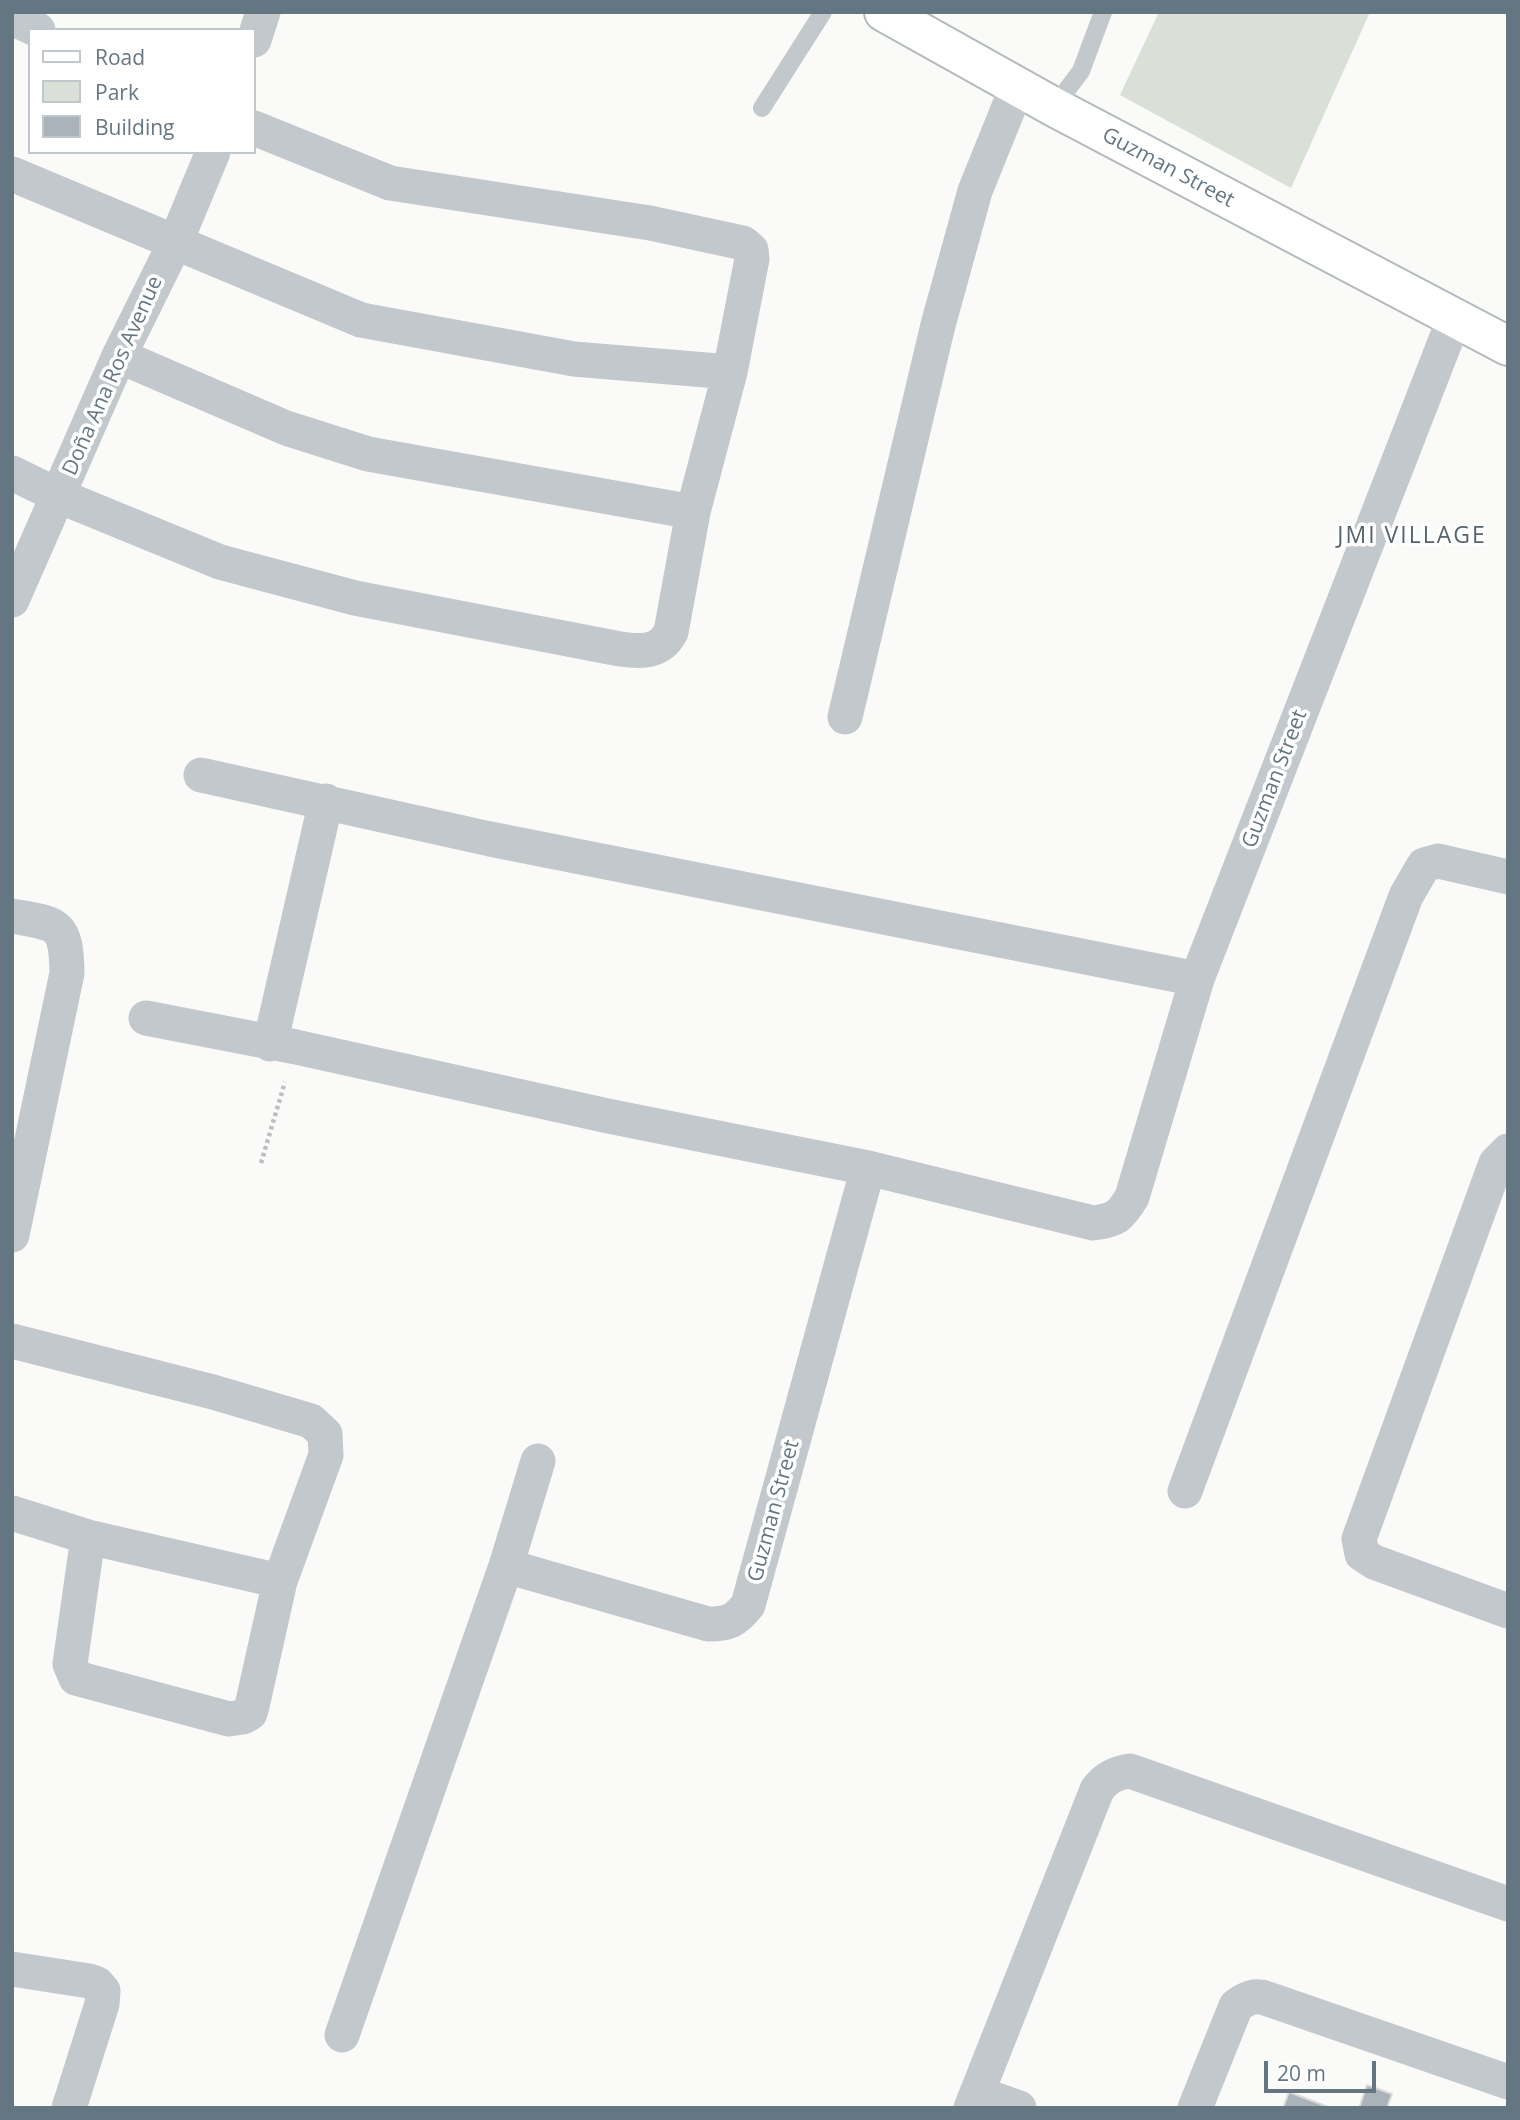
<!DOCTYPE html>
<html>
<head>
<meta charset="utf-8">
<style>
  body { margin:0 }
  #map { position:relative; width:1520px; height:2120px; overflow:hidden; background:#fafaf8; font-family:"Open Sans",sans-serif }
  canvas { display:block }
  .frame { position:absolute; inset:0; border:14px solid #657683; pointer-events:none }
  .legend { position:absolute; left:28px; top:28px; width:228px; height:126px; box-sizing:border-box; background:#fff; border:2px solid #c1c8cd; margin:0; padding:9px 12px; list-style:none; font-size:21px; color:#657683 }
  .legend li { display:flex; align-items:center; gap:14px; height:35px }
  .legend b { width:35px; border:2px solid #c1c8cd }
  .scale { position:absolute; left:1264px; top:2061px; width:112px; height:32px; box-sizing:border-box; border:4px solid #657683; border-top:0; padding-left:9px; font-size:21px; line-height:24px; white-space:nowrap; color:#657683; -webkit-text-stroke:5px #fff; paint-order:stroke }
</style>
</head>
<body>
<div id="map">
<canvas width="1520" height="2120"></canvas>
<div class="frame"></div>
<ul class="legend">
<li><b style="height:9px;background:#fff"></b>Road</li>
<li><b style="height:19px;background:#dadfd7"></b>Park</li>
<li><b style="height:19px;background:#aab3b9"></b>Building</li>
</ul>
<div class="scale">20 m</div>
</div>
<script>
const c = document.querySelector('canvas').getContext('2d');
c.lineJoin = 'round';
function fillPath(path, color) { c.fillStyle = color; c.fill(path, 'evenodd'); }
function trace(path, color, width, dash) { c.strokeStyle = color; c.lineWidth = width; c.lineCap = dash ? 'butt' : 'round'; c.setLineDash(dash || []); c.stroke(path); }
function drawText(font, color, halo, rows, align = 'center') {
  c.font = font + ' "Open Sans",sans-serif'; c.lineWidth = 7; c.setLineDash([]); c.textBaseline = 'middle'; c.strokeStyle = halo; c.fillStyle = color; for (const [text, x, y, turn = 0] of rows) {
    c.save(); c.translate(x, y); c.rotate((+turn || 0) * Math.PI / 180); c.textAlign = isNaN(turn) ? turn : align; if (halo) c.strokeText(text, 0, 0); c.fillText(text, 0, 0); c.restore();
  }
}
fillPath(new Path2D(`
  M1159,12H1370L1291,188L1120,95Z`), '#dadfd7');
const building = new Path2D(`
  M1367,2085L1392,2094L1387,2108H1359Z
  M1289,2092L1331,2108H1283Z`);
fillPath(building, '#aab3b9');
trace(building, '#dcdcda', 2);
const secondary = new Path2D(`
  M884,12L1054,107L1508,346`);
trace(secondary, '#b3babf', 42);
trace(new Path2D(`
  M261,1163L285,1082`), '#bbbfc2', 4.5, [3.5, 3.5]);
trace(new Path2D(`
  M1054,107L1081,71L1103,12
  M762,108L823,12`), '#c3c8cc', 18);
trace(new Path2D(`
  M12,18L38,30
  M254,40L263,12
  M12,174L361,320L574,359L730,372
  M119,356L286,428L368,454L693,512
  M12,473L59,496L220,562L355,598L620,649C641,652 660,653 671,632L693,512L730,372L752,259L751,250L743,243L650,223L390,183L254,128
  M12,600L119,356L176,241L213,152
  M845,717L938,325L975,191L1017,87
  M201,775L490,839L1197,979
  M12,916C59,924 66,923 67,973L12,1235
  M146,1018L296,1047L608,1116L868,1168L1093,1223C1116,1220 1120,1217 1132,1197L1197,979L1454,319
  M270,1044L326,801
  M1508,1151L1496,1163L1359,1539L1362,1554L1374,1562L1508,1611
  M12,1341L213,1392L311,1421L325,1434L326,1455L280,1581L252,1706L250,1713L243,1717L229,1719L76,1678L70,1664L88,1537
  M1185,1491L1406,896L1424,865L1438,861L1508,877
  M12,1513L88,1537L280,1581
  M506,1566L708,1624C729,1624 735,1621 748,1605L868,1168
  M12,1969L89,1981L97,1984L103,1991L102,2004L69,2108
  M342,2035L506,1566L538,1461
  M977,2093L1019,2108
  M971,2108L1097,1790C1105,1778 1115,1773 1130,1771L1508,1904
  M1195,2108L1236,2006C1247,1998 1255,1994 1268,1999L1508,2082`), '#c3c8cc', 35);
trace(secondary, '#fff', 38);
drawText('21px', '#657683', '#fff', [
  ["Guzman Street",1168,168,28],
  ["Doña Ana Ros Avenue",113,376,-66],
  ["Guzman Street",1275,779,-69],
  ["Guzman Street",774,1511,-75]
]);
c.letterSpacing = '2px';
drawText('23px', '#57646e', '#fff', [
  ["JMI VILLAGE",1412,536]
]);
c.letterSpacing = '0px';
</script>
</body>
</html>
